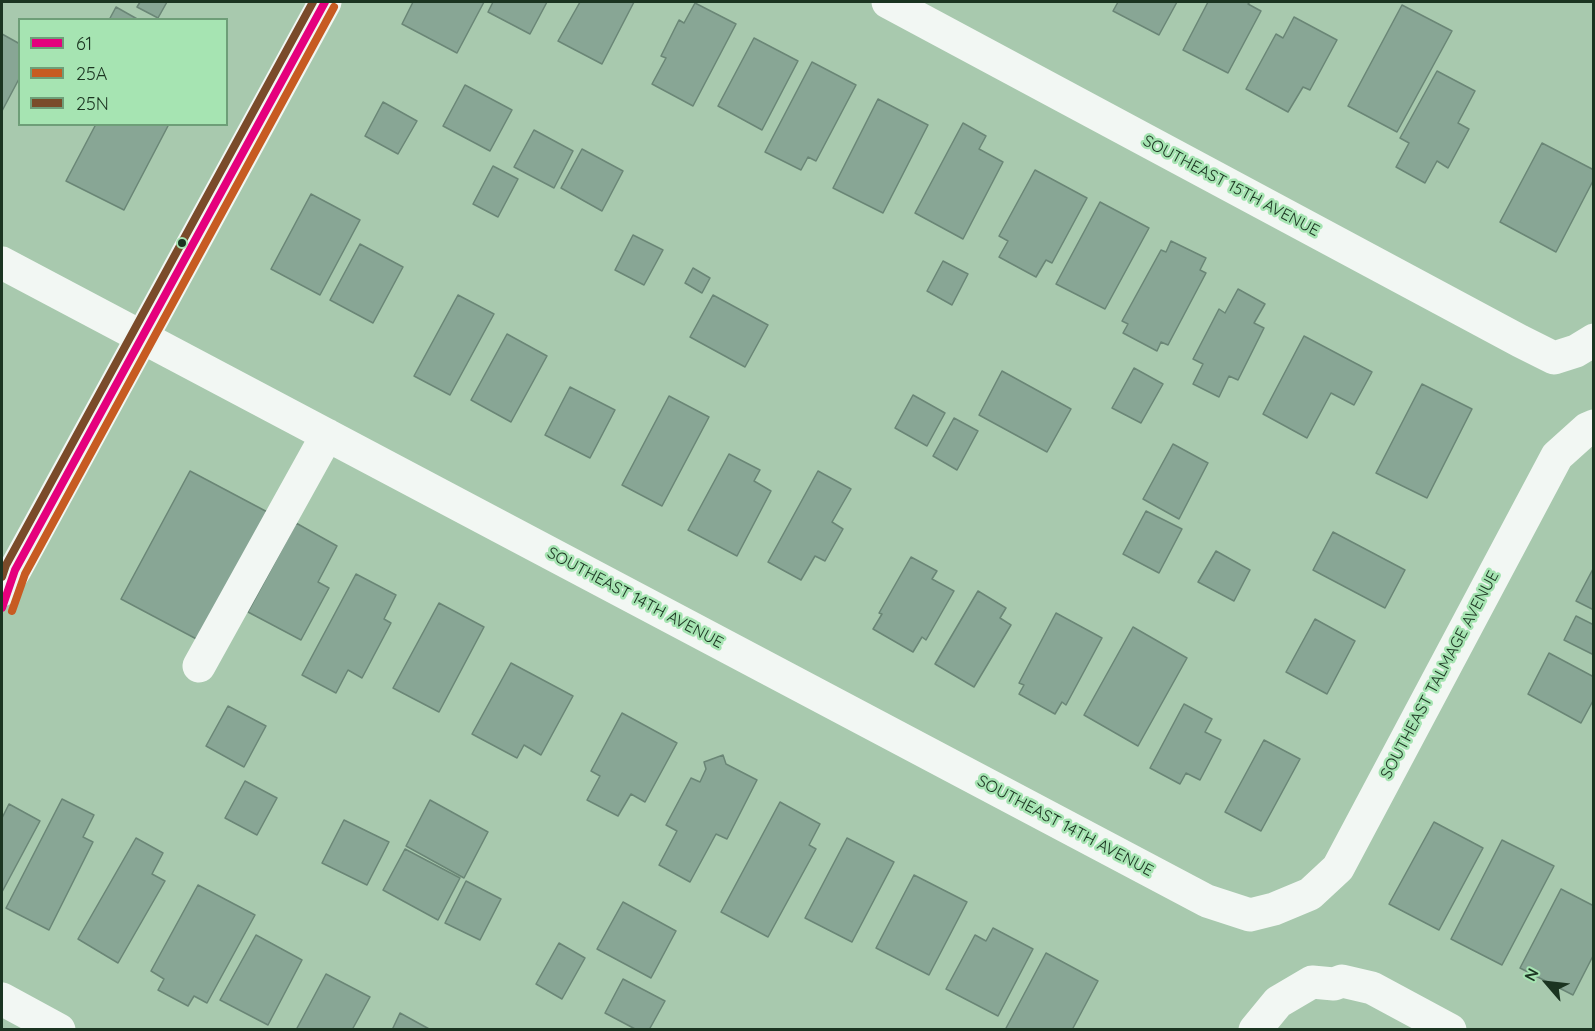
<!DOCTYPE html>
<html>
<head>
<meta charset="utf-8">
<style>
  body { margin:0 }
  #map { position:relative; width:1595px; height:1031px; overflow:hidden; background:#a8c9ae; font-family:Quicksand,sans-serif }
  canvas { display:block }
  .frame { position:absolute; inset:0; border:3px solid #1b3421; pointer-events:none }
  .legend { position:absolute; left:18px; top:18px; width:210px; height:108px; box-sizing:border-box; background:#a6e4b2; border:2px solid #6e9e78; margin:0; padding:8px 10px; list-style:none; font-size:18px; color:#1b3421 }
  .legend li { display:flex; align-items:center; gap:12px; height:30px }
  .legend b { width:30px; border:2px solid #6e9e78 }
  .north { position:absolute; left:1517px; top:953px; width:60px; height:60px; -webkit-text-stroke:4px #a6e4b2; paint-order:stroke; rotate:298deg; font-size:16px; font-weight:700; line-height:24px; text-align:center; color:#1b3421 }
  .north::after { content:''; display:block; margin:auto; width:21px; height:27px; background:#1b3421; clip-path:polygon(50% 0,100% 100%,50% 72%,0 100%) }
</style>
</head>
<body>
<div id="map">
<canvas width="1595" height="1031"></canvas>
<div class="frame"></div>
<ul class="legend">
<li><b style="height:8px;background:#e5007d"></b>61</li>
<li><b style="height:8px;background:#c75b22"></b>25A</li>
<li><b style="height:8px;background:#7a4b2a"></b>25N</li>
</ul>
<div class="north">N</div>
</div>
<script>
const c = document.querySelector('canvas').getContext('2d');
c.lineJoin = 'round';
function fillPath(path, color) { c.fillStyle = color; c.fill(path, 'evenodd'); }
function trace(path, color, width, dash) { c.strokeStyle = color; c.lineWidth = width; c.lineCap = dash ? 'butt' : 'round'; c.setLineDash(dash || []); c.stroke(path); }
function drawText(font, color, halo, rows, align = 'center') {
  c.font = font + ' Quicksand,sans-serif'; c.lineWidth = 5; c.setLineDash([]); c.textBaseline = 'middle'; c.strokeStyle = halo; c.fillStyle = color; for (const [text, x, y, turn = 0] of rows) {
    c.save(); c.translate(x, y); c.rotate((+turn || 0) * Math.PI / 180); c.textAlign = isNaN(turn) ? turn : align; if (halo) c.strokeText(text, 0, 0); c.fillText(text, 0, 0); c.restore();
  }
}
const building = new Path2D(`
  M140,2H167L158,18L137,7Z
  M413,2H484L457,53L402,24Z
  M493,2H547L530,34L488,12Z
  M580,2H634L602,64L558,41Z
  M1118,2H1177L1159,35L1113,11Z
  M1208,2H1250L1248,4L1261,11L1228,73L1183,50Z
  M695,3L736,24L693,106L652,84L666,58L661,56L679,20L684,23Z
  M1402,5L1452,31L1397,132L1348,106Z
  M116,7L139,20H109Z
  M1294,17L1337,40L1310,90L1303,87L1288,112L1246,89L1276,34L1283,38Z
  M2,34L20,44V77L2,111Z
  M754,38L798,61L762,130L718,106Z
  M812,62L856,85L816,161L808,157L801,170L765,152Z
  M1437,71L1475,91L1458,123L1469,129L1448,168L1437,161L1425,183L1396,167L1409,143L1400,138Z
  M465,85L512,110L490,151L443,126Z
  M878,99L928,125L883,213L833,188Z
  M383,102L417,121L398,154L365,136Z
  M963,123L986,136L979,149L1003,162L963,239L915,213Z
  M96,124H169L124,210L66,181Z
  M534,130L573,151L554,188L514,167Z
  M1542,143L1594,170V179L1556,252L1500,222Z
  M582,149L623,171L602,211L561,188Z
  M493,166L518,179L498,217L473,204Z
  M1035,170L1087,198L1052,263L1046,260L1036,277L999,257L1008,241L999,236Z
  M311,194L360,220L320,295L271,269Z
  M1100,202L1149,228L1105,309L1056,284Z
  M633,235L663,250L644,285L615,270Z
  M1171,241L1206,258L1200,270L1206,273L1168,345L1161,342L1157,351L1123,333L1128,324L1122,321L1161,250L1166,252Z
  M360,244L403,267L373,323L330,300Z
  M943,261L968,274L952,305L927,291Z
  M693,268L710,278L702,293L685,283Z
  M1238,289L1265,304L1254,323L1264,328L1238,380L1229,376L1219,397L1193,384L1203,364L1193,359L1219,309L1225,313Z
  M458,295L494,314L450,395L414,376Z
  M713,295L768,325L745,367L690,337Z
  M507,334L547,356L511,422L471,400Z
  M1304,336L1372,372L1354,405L1331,393L1307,438L1263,414Z
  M1134,368L1163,384L1141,423L1112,408Z
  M1002,371L1071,409L1047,452L979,415Z
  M1422,384L1472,409L1427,498L1376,473Z
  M570,387L615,410L590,458L545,435Z
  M913,395L945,413L927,446L895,428Z
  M669,396L709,417L662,506L622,485Z
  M954,418L978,431L957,470L933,456Z
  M1173,444L1208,463L1179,519L1143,499Z
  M729,454L760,470L754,481L771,491L737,556L688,530Z
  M190,471L273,515L204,643L121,599Z
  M818,471L851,489L832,522L843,529L825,561L815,556L801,580L768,562Z
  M1146,511L1182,529L1159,573L1123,554Z
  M296,523L337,546L318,582L329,588L301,640L248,612Z
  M1333,532L1405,570L1385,608L1313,570Z
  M1216,551L1250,570L1234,601L1198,582Z
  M911,557L937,571L932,579L954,591L926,640L922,637L913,652L873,629L882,614L879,613Z
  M1594,567V610L1576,601Z
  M356,574L396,595L384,619L391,623L362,678L348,670L336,693L302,675Z
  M978,591L1006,608L1000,618L1011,625L974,687L935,664Z
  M439,603L484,627L439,712L393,688Z
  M1056,613L1102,638L1066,705L1062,702L1055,714L1019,694L1024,685L1019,683Z
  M1576,616L1594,625V655L1564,640Z
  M1315,619L1355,641L1327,694L1286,672Z
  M1133,627L1187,658L1138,746L1084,715Z
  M1549,653L1594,677V699L1581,723L1528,694Z
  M511,663L573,696L541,755L524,745L517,758L472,734Z
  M1184,704L1212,719L1205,732L1221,740L1200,780L1186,773L1180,784L1150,768Z
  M228,706L266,726L244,767L206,746Z
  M622,713L677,743L645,802L631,794L618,816L587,800L600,776L591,771Z
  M1264,740L1300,759L1261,831L1225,812Z
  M723,755L726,764L757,780L727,839L716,834L690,882L659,865L677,831L666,825L691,778L700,782L706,769L704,762Z
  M245,781L277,798L257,835L225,818Z
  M62,799L94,815L83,837L93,842L49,930L6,908Z
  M430,800L488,832L464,878L406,846Z
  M780,802L820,824L809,845L816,849L768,937L721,912Z
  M9,804L40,821L2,892V818Z
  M344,820L389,842L367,885L322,863Z
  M1434,822L1483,848L1439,930L1389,904Z
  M136,838L163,853L152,874L165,881L118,963L78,939Z
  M847,838L894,862L852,942L805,918Z
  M1502,840L1554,866L1502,965L1451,939Z
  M405,849L460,878L438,920L383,890Z
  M914,875L967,902L929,975L876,948Z
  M466,881L501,899L480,940L445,923Z
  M198,885L255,915L207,1003L194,996L188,1006L158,990L164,979L151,971Z
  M1561,889L1594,906V954L1573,995L1520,968Z
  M623,902L676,931L651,978L597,949Z
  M993,928L1033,949L998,1016L946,989L975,935L986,941Z
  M256,935L302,960L268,1025L220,1000Z
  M559,943L585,958L562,999L536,984Z
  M1046,953L1098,981L1072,1030H1005Z
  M326,974L370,997L352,1030H296Z
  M623,979L665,1001L649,1030H637L605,1013Z
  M400,1013L431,1030H392Z`);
fillPath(building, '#88a695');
trace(building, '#6a8676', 1.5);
trace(new Path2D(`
  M888,2L1520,341L1554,358L1576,351L1594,340
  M2,263L1207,901L1250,915L1274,909L1310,894L1338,868L1557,456L1587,429L1594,426
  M199,666L327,435
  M2,999L59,1030
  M1255,1030L1278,1002L1312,982L1334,984L1342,981L1372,988L1450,1030`), '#f2f7f3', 33);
trace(new Path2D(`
  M2,590L15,570L325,2`), '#f2f7f3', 33);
trace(new Path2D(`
  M2,608L15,570L325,2`), '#e5007d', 8);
trace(new Path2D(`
  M12,611L25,574L334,7`), '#c75b22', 8);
trace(new Path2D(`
  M2,577L6,565L313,2`), '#7a4b2a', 8);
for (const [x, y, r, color] of [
  [182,243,5,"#1b3421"]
]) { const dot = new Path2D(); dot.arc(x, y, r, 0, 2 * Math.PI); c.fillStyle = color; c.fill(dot); trace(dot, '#a6e4b2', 2); }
drawText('16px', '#1b3421', '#a6e4b2', [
  ["SOUTHEAST 15TH AVENUE",1231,186,28],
  ["SOUTHEAST 14TH AVENUE",635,598,28],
  ["SOUTHEAST TALMAGE AVENUE",1440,675,-62],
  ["SOUTHEAST 14TH AVENUE",1065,826,28]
]);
</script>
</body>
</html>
